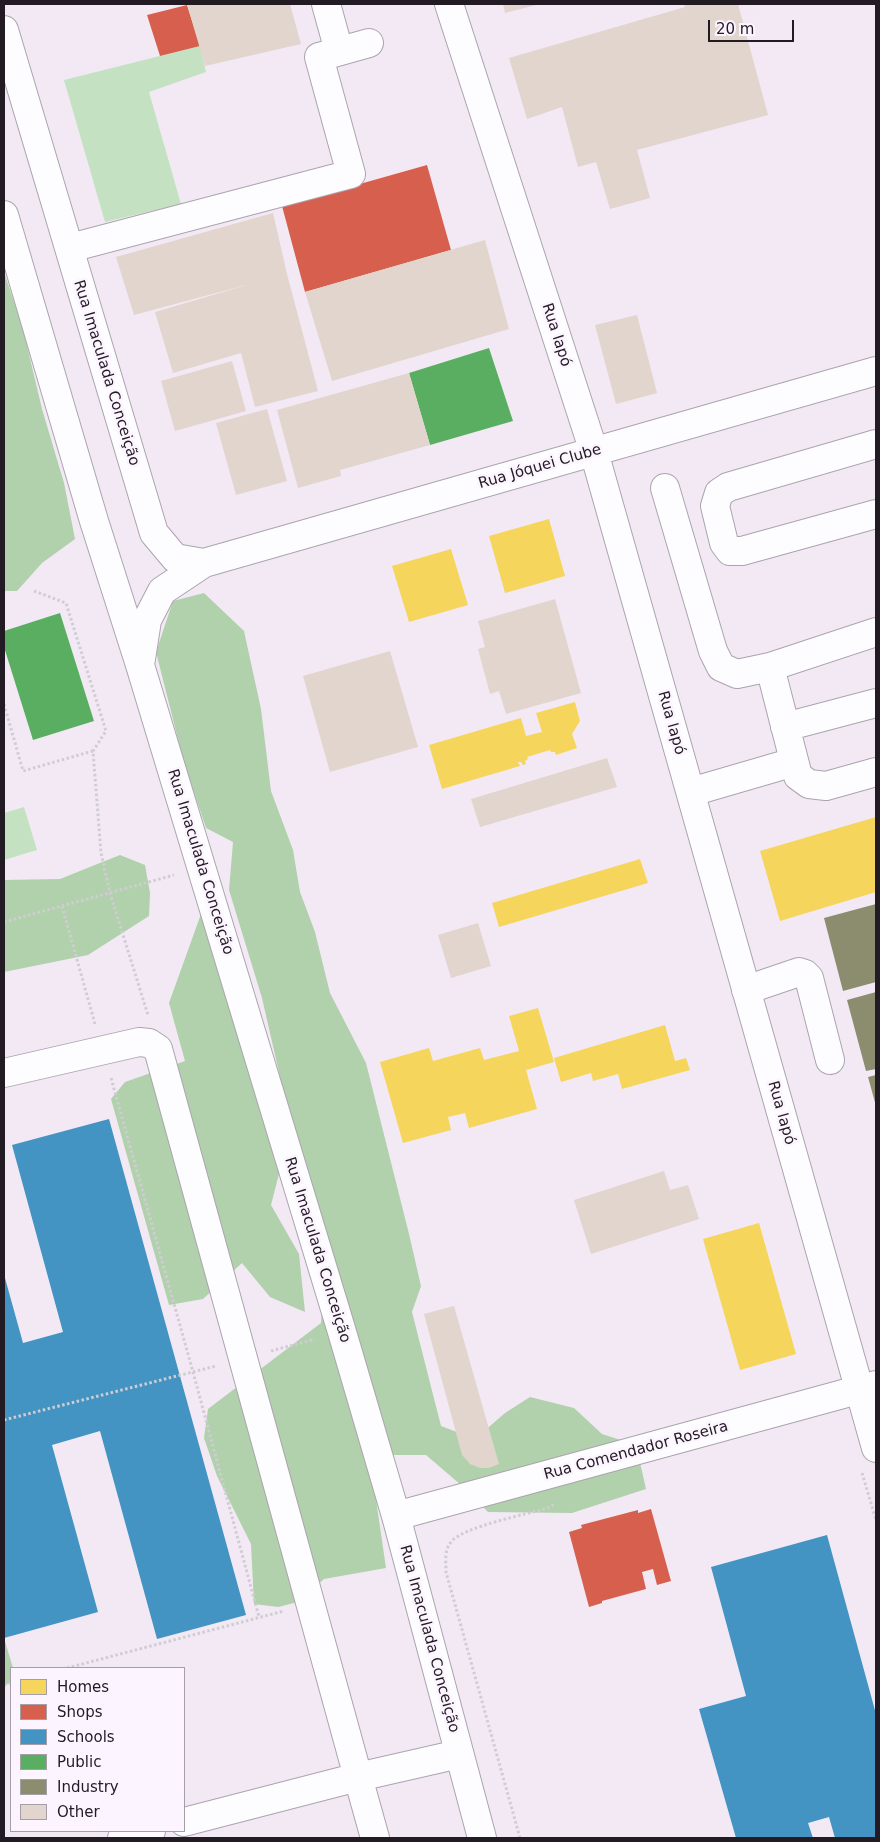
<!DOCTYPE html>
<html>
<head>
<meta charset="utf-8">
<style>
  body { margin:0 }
  #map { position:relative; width:880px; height:1842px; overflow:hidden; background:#f2e9f5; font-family:"DejaVu Sans",sans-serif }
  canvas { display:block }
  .frame { position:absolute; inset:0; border:5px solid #221b24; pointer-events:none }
  .legend { position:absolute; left:10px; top:1667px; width:175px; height:165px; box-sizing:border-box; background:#fcf4fe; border:1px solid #a59da7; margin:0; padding:6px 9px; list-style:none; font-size:15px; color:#221b24 }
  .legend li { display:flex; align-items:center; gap:10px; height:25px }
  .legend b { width:25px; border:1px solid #a59da7 }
  .scale { position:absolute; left:708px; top:20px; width:86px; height:22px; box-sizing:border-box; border:2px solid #221b24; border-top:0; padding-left:6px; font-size:15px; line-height:18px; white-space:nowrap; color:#221b24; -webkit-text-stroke:4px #fcf4fe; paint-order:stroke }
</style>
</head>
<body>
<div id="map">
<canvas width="880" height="1842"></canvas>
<div class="frame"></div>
<ul class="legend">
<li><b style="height:14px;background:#f6d55c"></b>Homes</li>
<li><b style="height:14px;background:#d6604d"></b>Shops</li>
<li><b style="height:14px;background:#4393c3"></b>Schools</li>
<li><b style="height:14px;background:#5aae61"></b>Public</li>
<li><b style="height:14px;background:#8c8c6e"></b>Industry</li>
<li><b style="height:14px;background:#e2d5cd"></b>Other</li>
</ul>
<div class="scale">20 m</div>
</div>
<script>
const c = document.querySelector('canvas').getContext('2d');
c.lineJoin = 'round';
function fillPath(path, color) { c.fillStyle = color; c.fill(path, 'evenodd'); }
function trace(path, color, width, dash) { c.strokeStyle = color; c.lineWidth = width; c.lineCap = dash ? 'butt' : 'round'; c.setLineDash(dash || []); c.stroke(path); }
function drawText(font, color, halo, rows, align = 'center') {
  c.font = font + ' "DejaVu Sans",sans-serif'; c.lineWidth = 5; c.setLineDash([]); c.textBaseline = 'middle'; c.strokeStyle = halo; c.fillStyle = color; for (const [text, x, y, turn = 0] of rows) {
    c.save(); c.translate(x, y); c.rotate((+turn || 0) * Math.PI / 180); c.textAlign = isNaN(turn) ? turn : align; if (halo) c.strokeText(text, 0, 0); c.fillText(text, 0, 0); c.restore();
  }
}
fillPath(new Path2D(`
  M200,46L206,72L149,92L181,204L105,222L64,80Z
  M24,807L37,850L4,860V813Z`), '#c4e2c1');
fillPath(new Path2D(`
  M4,272L23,329L42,409L64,483L75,539L42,563L17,591H4Z
  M204,593L244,631L261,709L271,791L293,850L300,892L315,932L330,993L366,1063L409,1234L421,1286L412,1312L441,1426L475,1439L505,1413L530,1397L574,1408L602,1434L636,1445L646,1489L572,1513L488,1512L461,1485L426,1455H388L374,1486L386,1568L324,1579L298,1602L278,1607L254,1604L251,1544L217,1476L204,1438L208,1409L321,1323L325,1257L286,1103L262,998L229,890L233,842L206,828L183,759L156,652L173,601Z
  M120,855L145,865L150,893L149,916L88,955L4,972V880L60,879Z
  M201,914L281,1166L271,1205L299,1254L305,1312L270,1297L242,1263L203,1299L169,1305L111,1099L125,1082L185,1061L169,1003Z
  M4,1638L13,1668H11V1683L4,1685Z`), '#b0d1ac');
fillPath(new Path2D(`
  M549,519L565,576L505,593L489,536Z
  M451,549L468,605L409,622L392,566Z
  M575,702L580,721L572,734L577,748L556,755L555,752H551L550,750L527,757L528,759L525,761L526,764L523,765L521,762H518L520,766L442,789L429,745L521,718L526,736L542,732L536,713Z
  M876,817V892L780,921L760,851Z
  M640,859L648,883L499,927L492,903Z
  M538,1008L554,1062L526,1070L537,1109L469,1128L465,1113L448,1117L451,1130L403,1143L380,1062L429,1048L433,1061L480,1048L484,1060L519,1051L509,1016Z
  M665,1025L675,1061L686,1058L690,1070L622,1089L618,1074L593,1081L591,1073L561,1082L554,1058Z
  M759,1223L796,1354L740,1370L703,1239Z`), '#f6d55c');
fillPath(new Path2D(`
  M187,5L200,46L160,56L147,15Z
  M427,165L451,250L305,292L282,206Z
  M651,1509L671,1581L657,1585L653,1569L642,1572L646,1589L602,1601V1603L589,1607L569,1532L582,1528L581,1525L638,1510V1513Z`), '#d6604d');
fillPath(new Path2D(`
  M109,1119L246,1615L157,1639L100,1431L52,1445L98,1612L4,1638V1278H5L23,1343L63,1332L12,1145Z
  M827,1535L876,1714V1838H835L829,1817L808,1823L813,1838H736L699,1709L746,1696L711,1567Z`), '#4393c3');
fillPath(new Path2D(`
  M489,348L513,421L430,445L409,373Z
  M60,613L94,721L33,740L4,647V631Z`), '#5aae61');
fillPath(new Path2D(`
  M876,904V982L843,991L824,918Z
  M876,992V1069L866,1071L847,1000Z
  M876,1075V1106L868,1077Z`), '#8c8c6e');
fillPath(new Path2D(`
  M187,4H290L301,44L205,66Z
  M503,4H540L505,13Z
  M684,4H738L768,115L637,150L650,198L610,209L596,162L578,167L562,107L527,119L509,58L685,7Z
  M273,213L287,274L318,391L255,407L241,353L173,373L155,312L250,284L134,315L116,257Z
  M485,240L509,329L332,381L305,292Z
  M637,315L657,393L616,404L595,325Z
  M232,361L246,411L175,431L161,381Z
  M409,373L430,445L340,470L341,476L298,488L277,410Z
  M267,409L287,481L236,495L216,423Z
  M555,599L581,693L506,714L499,691L490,694L478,649L485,647L478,621Z
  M390,651L418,747L330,772L303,676Z
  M607,758L617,787L480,827L471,799Z
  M478,923L491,966L451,978L438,935Z
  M664,1171L670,1190L688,1185L699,1219L591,1254L574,1200Z
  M454,1306L499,1464L489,1468H480L470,1464L462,1455L424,1314Z`), '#e2d5cd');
const minor = new Path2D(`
  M326,4L339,51
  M449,4L594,452
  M70,248L351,174L319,57L369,43
  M876,444L728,487L719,493L715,506L724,543L730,551H742L876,514
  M665,488L713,651L721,667L737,674L770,667L876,632
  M770,667L798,776L809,784L826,786L876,772
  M785,727L876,703
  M691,792L794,762
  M746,990L799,972L805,974L809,978L830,1060
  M4,1073L139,1042L149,1043L158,1049L358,1777L459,1754
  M184,1822L358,1777L375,1838
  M122,1838L151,1831`);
const major = new Path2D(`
  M4,30L154,533L175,558L204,563
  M4,215L94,521L140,665L342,1332L396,1516L482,1838
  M594,452L876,1448
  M141,659L147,620L162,591L204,563L876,371
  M396,1516L876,1385`);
trace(minor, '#aba4ae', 30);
trace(major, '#aba4ae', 30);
trace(new Path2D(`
  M34,591L66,603L106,731L93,751L101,853L110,893L148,1015
  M4,704L23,771L93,751
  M62,906L95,1024
  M4,922L174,875
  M111,1078L193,1372L259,1617
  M271,1351L315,1339
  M4,1420L216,1366
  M862,1473L876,1520
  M67,1668L284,1611
  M4,1685L11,1683
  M520,1838L446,1572C446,1562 444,1550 451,1542C462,1527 528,1514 548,1508L555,1504`), '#d0cdd2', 3, [2.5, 2.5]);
trace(minor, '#fdfcfe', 28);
trace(major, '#fdfcfe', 28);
drawText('15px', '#221b24', '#fcf4fe', [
  ["Rua Iapó",556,335,72],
  ["Rua Imaculada Conceição",106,373,73],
  ["Rua Jóquei Clube",540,467,-16],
  ["Rua Iapó",671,723,74],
  ["Rua Imaculada Conceição",200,862,73],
  ["Rua Iapó",781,1113,74],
  ["Rua Imaculada Conceição",317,1250,73],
  ["Rua Comendador Roseira",636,1451,-15],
  ["Rua Imaculada Conceição",429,1639,75]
]);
</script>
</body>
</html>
